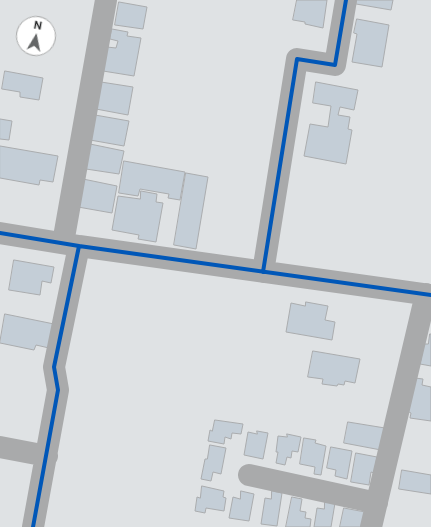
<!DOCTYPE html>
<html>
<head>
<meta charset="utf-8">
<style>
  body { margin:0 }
  #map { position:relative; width:431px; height:527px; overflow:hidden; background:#dfe2e4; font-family:"DM Sans",sans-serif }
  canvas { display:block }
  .north { position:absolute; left:16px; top:16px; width:40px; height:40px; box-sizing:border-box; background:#fff; border:1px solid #a6a7a7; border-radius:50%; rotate:10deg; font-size:11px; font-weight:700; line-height:16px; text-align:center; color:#212324 }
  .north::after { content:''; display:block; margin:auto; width:14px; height:18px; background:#646667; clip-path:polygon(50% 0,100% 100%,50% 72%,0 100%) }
</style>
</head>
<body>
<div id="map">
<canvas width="431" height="527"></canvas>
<div class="north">N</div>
</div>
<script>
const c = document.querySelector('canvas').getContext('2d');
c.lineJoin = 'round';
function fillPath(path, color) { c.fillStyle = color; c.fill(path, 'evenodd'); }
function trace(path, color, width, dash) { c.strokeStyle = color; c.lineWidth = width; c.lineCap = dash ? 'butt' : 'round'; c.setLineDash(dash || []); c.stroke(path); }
const building = new Path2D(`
  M297,0H327L323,28L305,24V22L293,20Z
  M357,0H393L391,10L356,4Z
  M119,2L147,7L143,29L115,25Z
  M357,19L389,25L382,67L352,62L357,34L354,33Z
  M112,29L128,32L127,36L141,38L134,76L103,71L107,47L116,48L118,41L110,39Z
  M5,71L43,78L39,100L20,97V92L2,89Z
  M101,82L133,87L128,115L96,109Z
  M316,82L358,90L354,110L340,107L338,115L350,117L348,129L352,130L346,164L304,156L310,124L328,127L331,106L313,103Z
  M95,115L129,121L124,146L90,140Z
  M0,119L12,121L9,140L0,139Z
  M90,144L124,151L119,174L86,169Z
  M0,146L58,156L53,182L40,180L39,185L0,178Z
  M124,161L185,172L180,200L168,198L169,194L140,189L138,196L119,193Z
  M186,173L208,177L196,249L174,245Z
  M83,179L117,186L112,213L78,207Z
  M141,191L157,194L156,202L163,203L156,242L138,239L139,235L112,230L118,196L140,199Z
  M14,260L54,267L51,283L42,281L40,295L9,290Z
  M306,302L328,306L325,320L335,322L332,340L286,332L291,303L305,306Z
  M5,314L54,324L49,348L36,345L34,350L0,343Z
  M430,334H431V366L420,364L424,344H428Z
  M313,351L360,359L355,383L345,381L344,385L338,384L337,386L322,384L323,379L308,377Z
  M415,378L423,379L422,385L431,387V421L410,418L411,413L409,412Z
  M215,420L243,424L241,434L232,433L231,439L225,437L224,444L208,441L210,430L212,431Z
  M348,422L385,428L381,450L344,443Z
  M257,431L268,433L263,459L244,455L248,432L257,434Z
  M287,434L301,437L298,452L292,451L291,458L287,457L285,465L276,463L278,452H276L278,436L287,437Z
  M304,438L316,440L315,443L326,446L321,475L314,474L315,467L300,464Z
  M210,445L226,448L221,474L213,472L211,481L201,479L205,459H207Z
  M331,447L352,451L347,479L335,476L336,470L327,468Z
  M356,453L377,457L374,473L371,472L369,485L351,482Z
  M402,470L431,475V494L399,489Z
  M202,486L224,491L223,497L226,498L224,511L206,508L205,513L195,511L197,497L200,498Z
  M241,491L254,494L249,521L229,518L233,497L240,499Z
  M272,491L282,493L277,526L261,524L265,498L271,499Z
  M292,497L302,499L300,511L306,512L305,518L311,519L310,527H286Z
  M325,501L335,503L331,527H314L317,508L324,509Z
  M344,508L365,512L362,527H340Z`);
fillPath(building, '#c4ced7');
trace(building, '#aaacae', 1);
trace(new Path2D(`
  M0,233L79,246L431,295
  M63,243L106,0
  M263,272L297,59L335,65L346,0
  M0,447L47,456
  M249,475L377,503
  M33,527L58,390L54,367L79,246
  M371,527L426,294`), '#a9aaab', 22);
trace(new Path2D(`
  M0,233L79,246L431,295
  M263,272L297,59L335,65L346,0
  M33,527L58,390L54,367L79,246`), '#0057b8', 4);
</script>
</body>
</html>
